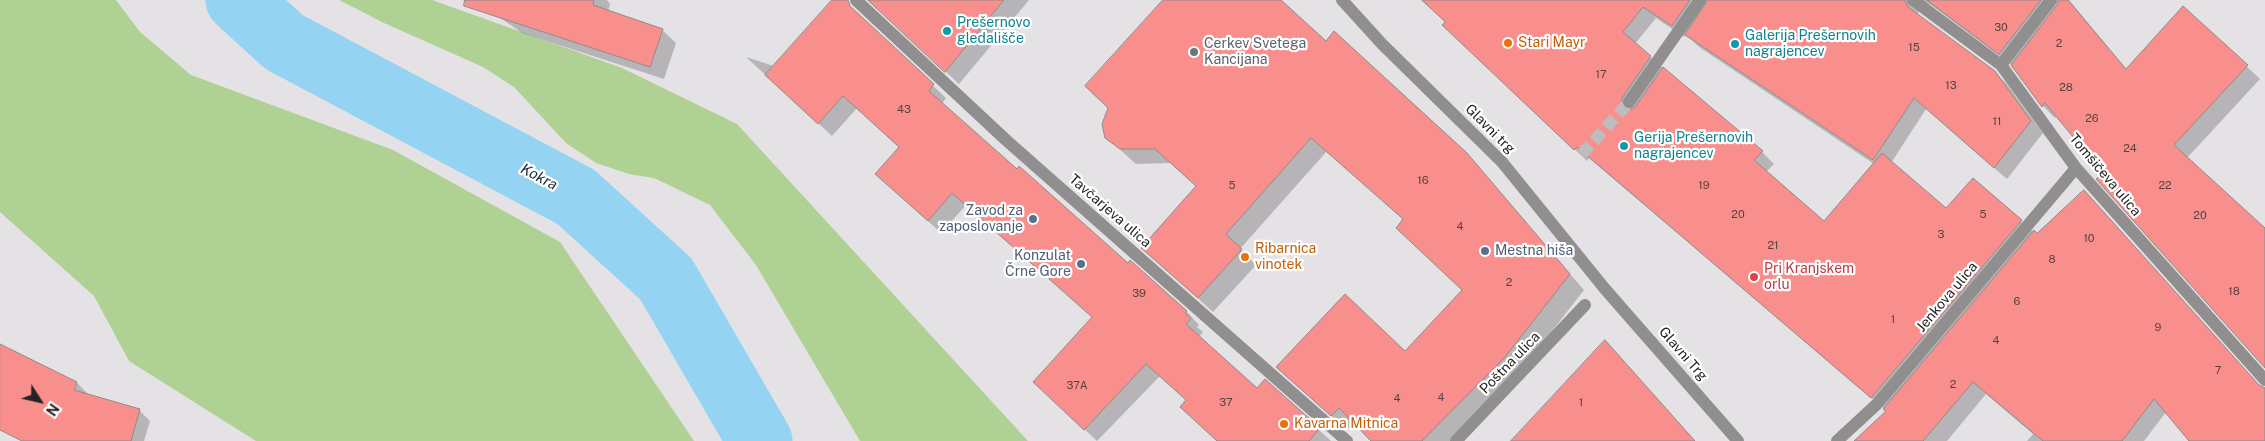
<!DOCTYPE html>
<html>
<head>
<meta charset="utf-8">
<style>
  body { margin:0 }
  #map { position:relative; width:2265px; height:441px; overflow:hidden; background:#e4e2e5; font-family:"Public Sans",sans-serif }
  canvas { display:block }
  .north { position:absolute; left:15px; top:376px; width:50px; height:50px; -webkit-text-stroke:4px #fff; paint-order:stroke; rotate:125deg; font-size:14px; font-weight:700; line-height:20px; text-align:center; color:#252425 }
  .north::after { content:''; display:block; margin:auto; width:18px; height:22px; background:#252425; clip-path:polygon(50% 0,100% 100%,50% 72%,0 100%) }
</style>
</head>
<body>
<div id="map">
<canvas width="2265" height="441"></canvas>
<div class="north">N</div>
</div>
<script>
const c = document.querySelector('canvas').getContext('2d');
c.lineJoin = 'round';
function fillPath(path, color) { c.fillStyle = color; c.fill(path, 'evenodd'); }
function trace(path, color, width, dash) { c.strokeStyle = color; c.lineWidth = width; c.lineCap = dash ? 'butt' : 'round'; c.setLineDash(dash || []); c.stroke(path); }
function drawText(font, color, halo, rows, align = 'center') {
  c.font = font + ' "Public Sans",sans-serif'; c.lineWidth = 4.5; c.setLineDash([]); c.textBaseline = 'middle'; c.strokeStyle = halo; c.fillStyle = color; for (const [text, x, y, turn = 0] of rows) {
    c.save(); c.translate(x, y); c.rotate((+turn || 0) * Math.PI / 180); c.textAlign = isNaN(turn) ? turn : align; if (halo) c.strokeText(text, 0, 0); c.fillText(text, 0, 0); c.restore();
  }
}
fillPath(new Path2D(`
  M0,0H116L140,32L191,75L393,150L560,242L694,441H256L129,361L94,296L0,212Z
  M339,0H432L622,68L737,124L1028,441H860L756,265L710,205L654,178L629,174L596,163L566,143L514,87L483,67L384,23Z`), '#afd193');
fillPath(new Path2D(`
  M478,0H607L610,4L608,12L662,30L676,43L664,79L522,33L489,10Z
  M869,0H1029L959,84Z
  M1165,0H1279L1326,43L1466,154L1584,290L1520,372L1451,441H1373L1354,422L1347,430L1278,367L1405,353L1463,291L1404,220L1327,151L1240,249L1256,265L1213,312L1143,248L1197,187L1171,163L1136,164L1107,138Z
  M1423,0H2069L2112,52L2064,122L2057,115L2055,118L2043,106L2013,66L1931,5L1926,3L1919,7L1918,15L1994,72L2007,84L2043,133L2007,179L1926,109L1891,163L1946,210L2021,221L2037,235L2084,191L2260,387L2265,389V441H2191L2166,412L2144,441H2027L2033,434L1986,394L1947,441H1855L1888,412L1589,158L1587,161L1456,37L1447,22ZM1656,18L1684,37L1686,34L1699,47L1874,164L1824,222L1766,172L1774,164L1762,152L1635,44Z
  M854,11L946,98L942,104L1017,171L1186,311L1199,325L1197,327L1203,332L1198,338L1257,390L1265,381L1331,441H1218L1187,401L1160,376L1097,441L1048,395L1093,318L966,205L941,233L877,174L900,148L857,108L832,136L746,57L844,89Z
  M2189,13L2260,79L2187,158L2265,229V366L2104,173Z
  M0,345L77,383L87,393L86,395L140,411L150,421L144,441H40L0,420Z`), '#0003');
trace(new Path2D(`
  M238,0L284,42L576,197L666,279L760,441`), '#95d3f3', 65);
const building = new Path2D(`
  M465,0H594L593,5L663,29L650,67L464,6Z
  M832,0H848L850,6L934,84L929,91L1017,169L1019,166L1128,263L1130,260L1187,311L1185,313L1191,318L1186,324L1257,388L1265,379L1320,428L1309,441H1217L1180,407L1186,400L1146,364L1084,430L1033,382L1092,317L952,193L928,221L875,174L899,147L843,96L818,124L765,75Z
  M868,0H1004L945,72Z
  M1163,0H1281L1326,41L1334,31L1467,153L1570,274L1505,357L1422,441H1371L1339,408L1331,416L1276,367L1345,294L1405,351L1462,290L1396,228L1403,219L1311,138L1226,234L1242,249L1198,298L1141,248L1196,186L1155,149H1120L1105,138L1102,124L1108,108L1085,86Z
  M1422,0H1690L1672,26L1643,7L1623,32L1651,56L1622,98V105L1625,109L1629,110L1635,107L1663,67L1763,151L1754,160L1824,221L1882,153L1946,208L1973,178L2022,220L1871,398L1577,147L1574,150L1442,25L1445,22Z
  M1708,0H1905L1908,7L1995,71L2031,121L1994,168L1914,98L1873,160L1685,35Z
  M1927,0H2041L1999,54Z
  M2059,0H2068L2126,69L2183,6L2248,65L2174,145L2265,228V368L2096,179L2103,173L2045,103L2042,107L2011,65L2057,5Z
  M2084,190L2259,385L2265,388V441H2189L2154,399L2122,441H2043L1973,382L1923,441H1854L1886,411L1883,409L2034,230L2037,233Z
  M1605,340L1695,441H1511Z
  M0,344L77,382L74,390L140,409L131,441H22L0,430Z`);
fillPath(building, '#f98f8c');
trace(building, '#8e8a89', 1);
trace(new Path2D(`
  M1582,154L1629,102`), '#bebcbf', 12, [12, 6]);
trace(new Path2D(`
  M856,0L1006,140L1347,441
  M1342,0L1382,44L1502,162L1605,289L1738,441
  M1913,0L2001,65L2076,168L2265,380
  M2001,65L2051,0
  M1629,102L1700,0
  M1456,441L1585,305
  M1837,441L1877,404L2076,168`), '#908e8f', 12);
for (const [x, y, r, color] of [
  [947,31,5,"#0f9aa8"],
  [1508,43,5,"#e8710a"],
  [1735,44,5,"#0f9aa8"],
  [1194,52,5,"#6b7280"],
  [1624,146,5,"#0f9aa8"],
  [1033,219,5,"#5c6f8a"],
  [1485,251,5,"#5c6f8a"],
  [1245,257,5,"#e8710a"],
  [1081,264,5,"#5c6f8a"],
  [1754,277,5,"#e0444e"],
  [1284,424,5,"#e8710a"]
]) { const dot = new Path2D(); dot.arc(x, y, r, 0, 2 * Math.PI); c.fillStyle = color; c.fill(dot); trace(dot, '#fff', 2); }
drawText('11px', '#5a3f3f', null, [
  ["30",2001,28],
  ["2",2059,44],
  ["15",1914,48],
  ["17",1601,75],
  ["13",1951,86],
  ["28",2066,88],
  ["43",904,110],
  ["26",2092,119],
  ["11",1997,122],
  ["24",2130,149],
  ["16",1423,181],
  ["5",1232,186],
  ["19",1704,186],
  ["22",2165,186],
  ["20",1738,215],
  ["5",1983,215],
  ["20",2200,216],
  ["4",1460,227],
  ["3",1941,235],
  ["10",2089,239],
  ["21",1773,246],
  ["8",2052,260],
  ["2",1509,283],
  ["18",2234,292],
  ["39",1139,294],
  ["6",2017,302],
  ["1",1893,320],
  ["9",2158,328],
  ["4",1996,341],
  ["7",2218,371],
  ["2",1953,385],
  ["37A",1077,386],
  ["4",1441,398],
  ["4",1397,399],
  ["37",1226,403],
  ["1",1581,403]
]);
drawText('14px', '#0d838f', '#fff', [
  ["Prešernovo",957,23],
  ["gledališče",957,39],
  ["Galerija Prešernovih",1745,36],
  ["nagrajencev",1745,52],
  ["Gerija Prešernovih",1634,138],
  ["nagrajencev",1634,154]
], 'left');
drawText('14px', '#c56008', '#fff', [
  ["Stari Mayr",1518,43],
  ["Ribarnica",1255,249],
  ["vinotek",1255,265],
  ["Kavarna Mitnica",1294,424]
], 'left');
drawText('14px', '#5b616d', '#fff', [
  ["Cerkev Svetega",1204,44],
  ["Kancijana",1204,60]
], 'left');
drawText('14px', '#252425', '#fff', [
  ["Glavni trg",1490,129,45],
  ["Tomšičeva ulica",2105,175,50],
  ["Tavčarjeva ulica",1110,211,41],
  ["Jenkova ulica",1947,297,-50],
  ["Glavni Trg",1683,354,49],
  ["Poštna ulica",1510,363,-46]
]);
drawText('14px', '#4e5e75', '#fff', [
  ["Zavod za",1023,211],
  ["zaposlovanje",1023,227],
  ["Mestna hiša",1495,251,"left"],
  ["Konzulat",1071,256],
  ["Črne Gore",1071,272]
], 'right');
drawText('14px', '#be3a42', '#fff', [
  ["Pri Kranjskem",1764,269],
  ["orlu",1764,285]
], 'left');
drawText('italic 15px', '#192d37', '#fff', [
  ["Kokra",539,177,28]
]);
</script>
</body>
</html>
